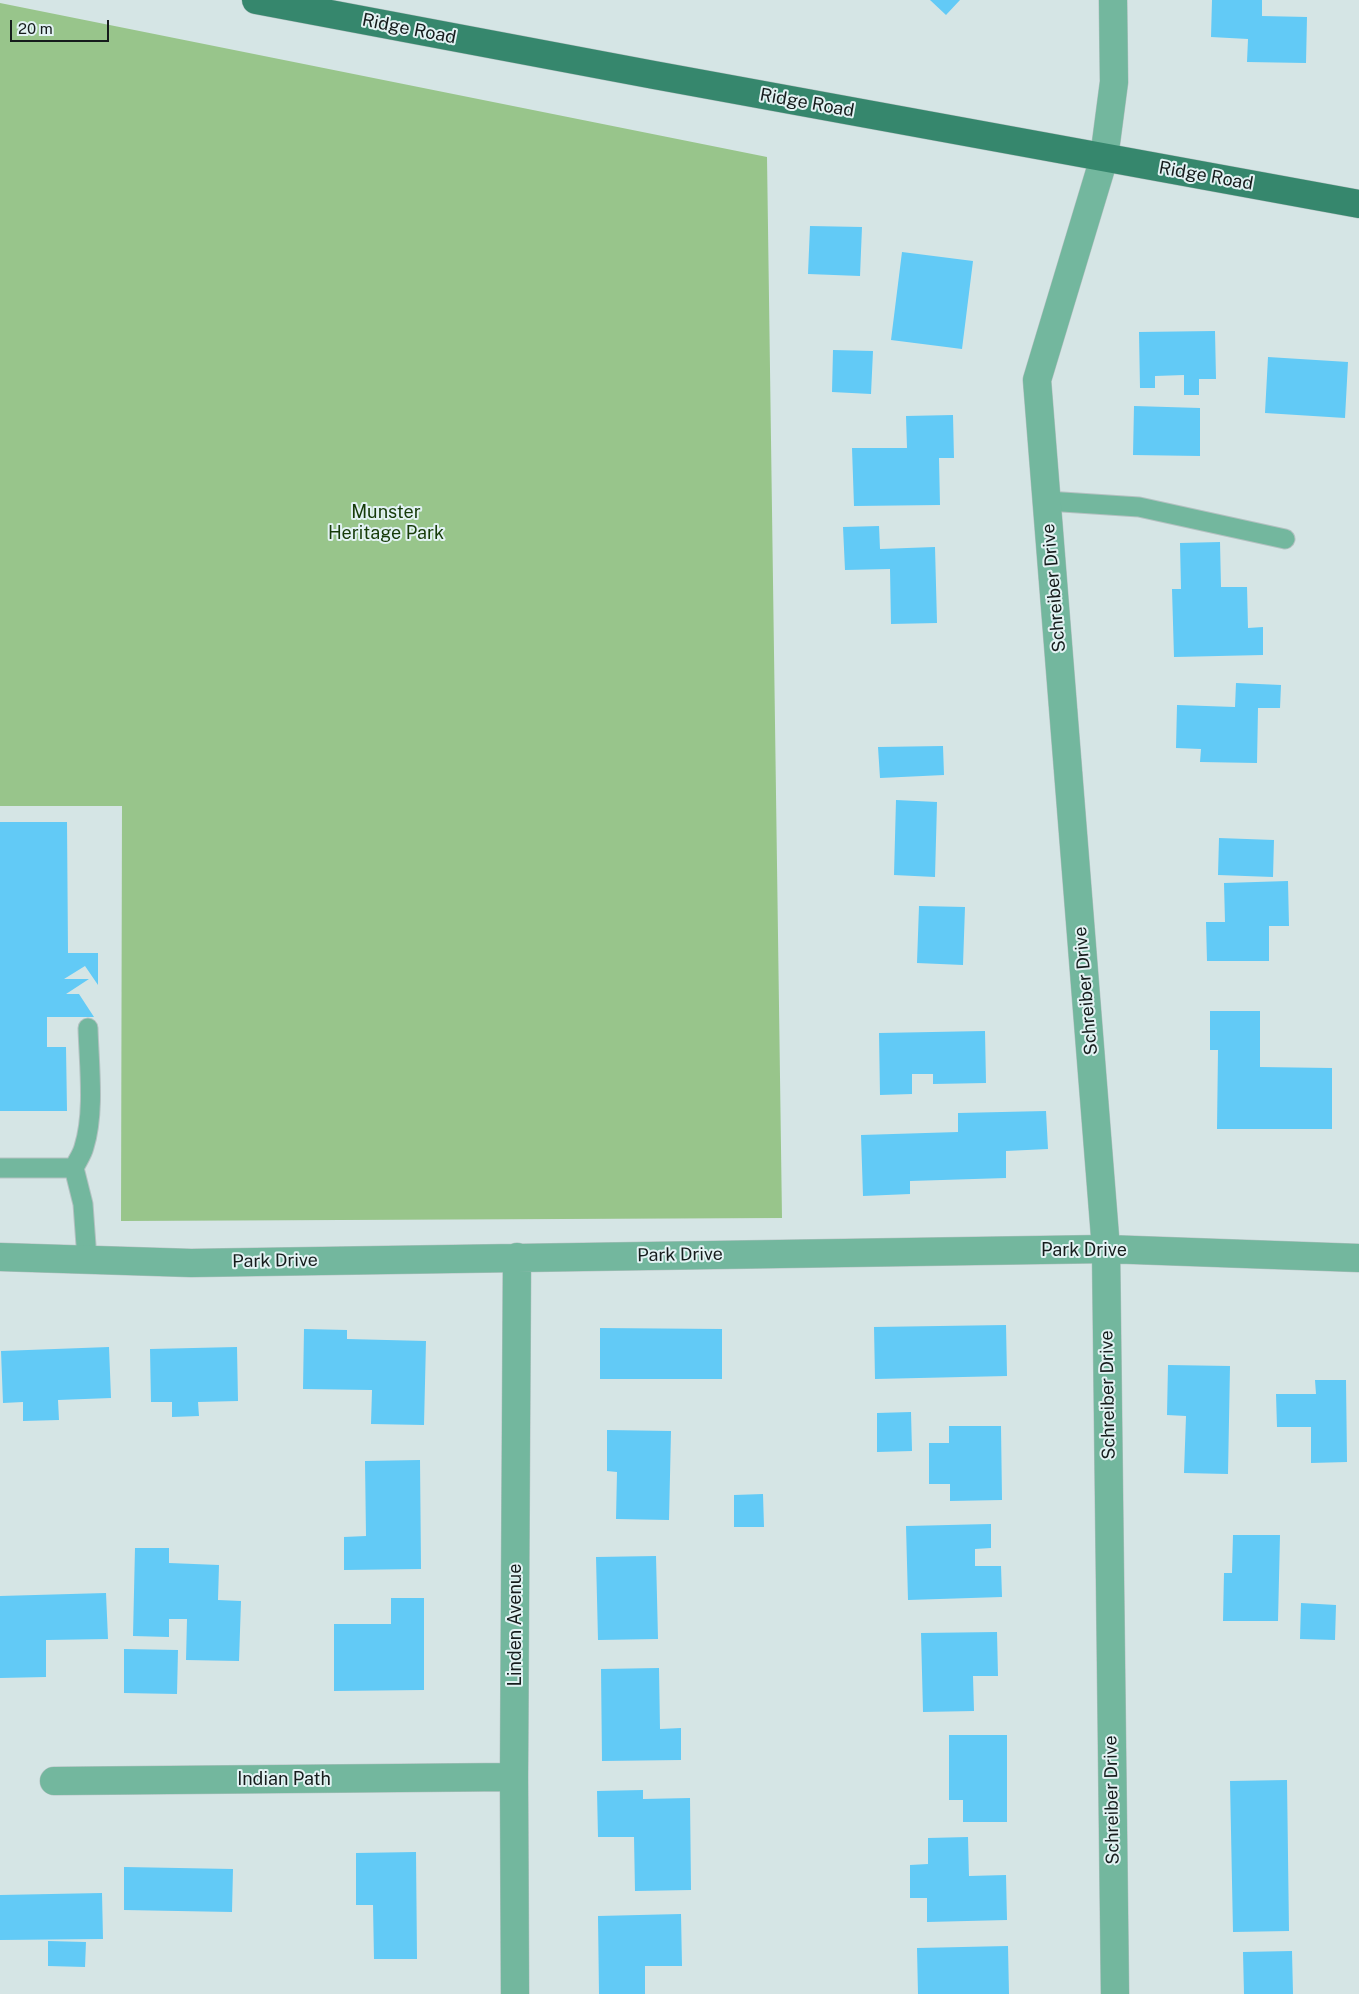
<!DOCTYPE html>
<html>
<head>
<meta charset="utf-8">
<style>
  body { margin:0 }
  #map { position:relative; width:1359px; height:1994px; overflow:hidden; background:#d5e5e5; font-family:"Public Sans",sans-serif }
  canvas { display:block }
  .scale { position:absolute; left:10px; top:20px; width:99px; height:22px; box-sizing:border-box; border:2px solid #161c1c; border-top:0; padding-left:6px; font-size:15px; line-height:18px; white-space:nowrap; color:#161c1c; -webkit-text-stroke:4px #e2f2f3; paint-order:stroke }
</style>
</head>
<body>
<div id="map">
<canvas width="1359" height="1994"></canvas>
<div class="scale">20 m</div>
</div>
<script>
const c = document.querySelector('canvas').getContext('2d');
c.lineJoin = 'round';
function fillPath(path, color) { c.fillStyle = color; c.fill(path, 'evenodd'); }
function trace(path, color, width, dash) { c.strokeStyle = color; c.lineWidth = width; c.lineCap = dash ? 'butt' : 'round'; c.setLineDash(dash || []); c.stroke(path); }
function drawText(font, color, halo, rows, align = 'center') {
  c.font = font + ' "Public Sans",sans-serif'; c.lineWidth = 4; c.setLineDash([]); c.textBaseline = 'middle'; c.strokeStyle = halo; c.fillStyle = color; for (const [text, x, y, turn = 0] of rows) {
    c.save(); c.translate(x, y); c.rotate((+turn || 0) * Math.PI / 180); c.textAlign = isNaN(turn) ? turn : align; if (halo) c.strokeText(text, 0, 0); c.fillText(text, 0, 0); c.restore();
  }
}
fillPath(new Path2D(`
  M0,3L767,157L782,1218L121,1221L122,806H0Z`), '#98c58b');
fillPath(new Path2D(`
  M930,0H960L946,15Z
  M1212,0H1262V16L1307,17L1306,63L1247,62L1248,39L1211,37Z
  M810,226L862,227L860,276L808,274Z
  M902,252L973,261L962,349L891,340Z
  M1215,331L1216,379H1199V395H1184V375L1155,376V388H1140L1139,332Z
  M833,350L873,351L871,394L832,392Z
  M1268,357L1348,362L1345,418L1265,413Z
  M1134,406L1200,408V456L1133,455Z
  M953,415L954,458H939L940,505L854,506L852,448H907L906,416Z
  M879,526L880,549L935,547L937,623L891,624L890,569L845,570L843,527Z
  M1220,542L1221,587H1247L1248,628L1263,627V655L1174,657L1172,589H1181L1180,543Z
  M1236,683L1281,685L1280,708H1258L1257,763L1200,762L1201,749L1176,748L1177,705L1235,707Z
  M943,746L944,775L880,778L878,747Z
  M896,800L937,802L935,877L894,875Z
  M0,822H67L68,953H98V985L85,966L64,979H89L66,994H79L94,1017H47V1047H66L67,1111H0Z
  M1219,838L1274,840L1273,877L1218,875Z
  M1288,881L1289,926H1269V961H1207L1206,922H1225L1224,883Z
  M919,906L965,907L963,965L917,963Z
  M1210,1011H1260V1067L1332,1068V1129H1217L1218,1050H1210Z
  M985,1031L986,1083L933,1084V1074H912V1094L880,1095L879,1033Z
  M1046,1111L1048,1149L1006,1151V1178L910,1181V1194L863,1196L861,1135L958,1132V1113Z
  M1006,1325L1007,1376L875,1379L874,1327Z
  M600,1328L722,1329V1379H600Z
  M304,1329L347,1330V1339L426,1341L424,1425L371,1424L372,1390L303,1389Z
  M109,1347L111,1398L58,1400L59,1420L23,1421V1402L3,1403L1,1351Z
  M237,1347L238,1401L198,1402L199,1416L172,1417V1402H151L150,1349Z
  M1168,1365L1230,1366L1228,1474L1184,1473L1186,1416L1167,1415Z
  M1315,1380H1346L1347,1462L1311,1463V1427H1277L1276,1394H1316Z
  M911,1412L912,1451L877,1452V1413Z
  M949,1426H1001L1002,1500L950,1501V1484H929V1443H949Z
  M607,1430L671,1431L669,1520L616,1519L617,1472L607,1471Z
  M420,1460L421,1569L344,1570V1537L366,1536L365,1461Z
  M763,1494L764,1527H734V1495Z
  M991,1524V1548L975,1549V1566H1001L1002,1597L908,1600L906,1526Z
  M1233,1535H1280L1278,1621H1223L1224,1573H1232Z
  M135,1548H169V1563L219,1565L218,1600L241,1601L239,1661L186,1660L187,1619H169V1637L133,1636Z
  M656,1556L658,1639L598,1640L596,1557Z
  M106,1593L108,1639L46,1640V1677L0,1678V1596Z
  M391,1598H424V1690L334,1691V1624H391Z
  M1301,1603L1336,1605L1335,1640L1300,1639Z
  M997,1632L998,1676H973L974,1711L923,1712L921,1633Z
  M124,1649L178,1650L177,1694L124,1693Z
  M659,1668L660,1729L681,1728V1760L602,1761L601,1669Z
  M949,1735H1007V1822H963V1800H949Z
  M1287,1780L1289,1931L1233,1932L1230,1781Z
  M643,1790V1799L690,1798L691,1890L635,1891L634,1837H598L597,1791Z
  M968,1837L969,1876L1006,1875L1007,1920L927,1922V1898H910V1865L928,1864V1838Z
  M416,1852L417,1959H374L373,1905H356V1853Z
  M124,1867L233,1869L232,1912L124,1910Z
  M102,1893L103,1939L0,1940V1895Z
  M681,1914L682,1966H645V1994H599L598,1916Z
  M48,1941L86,1942L85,1967L48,1966Z
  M1008,1946L1009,1994H918L917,1948Z
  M1292,1951L1293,1994H1244L1243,1952Z`), '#62caf6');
const lane = new Path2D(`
  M1047,501L1139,507L1285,539
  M0,1168H74L83,1204L87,1259
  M74,1168C77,1161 82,1155 84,1147C95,1112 89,1065 88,1028`);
const street = new Path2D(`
  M1113,0L1114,82L1104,158L1037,380L1106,1249L1115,1994
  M0,1257L191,1263L1106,1249L1359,1258
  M54,1781L514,1777
  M515,1994L514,1777L517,1257`);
const primary = new Path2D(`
  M256,0L654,75L1359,204`);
trace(lane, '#b3c1c1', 21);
trace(street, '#b3c1c1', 29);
trace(primary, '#b3c1c1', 29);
trace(lane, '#73b79e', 19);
trace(street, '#73b79e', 28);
trace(primary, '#36876d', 28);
drawText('18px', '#161c1c', '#e2f2f3', [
  ["Ridge Road",409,29,11],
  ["Ridge Road",807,103,10],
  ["Ridge Road",1206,176,10],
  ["Schreiber Drive",1054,588,-95],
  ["Schreiber Drive",1086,991,-95],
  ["Park Drive",1084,1250],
  ["Park Drive",680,1255,-1],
  ["Park Drive",275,1261,-1],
  ["Schreiber Drive",1108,1395,-91],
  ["Linden Avenue",515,1625,-90],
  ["Indian Path",284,1779],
  ["Schreiber Drive",1112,1800,-91]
]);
drawText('18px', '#163b09', '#e2f2f3', [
  ["Munster",386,512],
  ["Heritage Park",386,533]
]);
</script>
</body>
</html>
